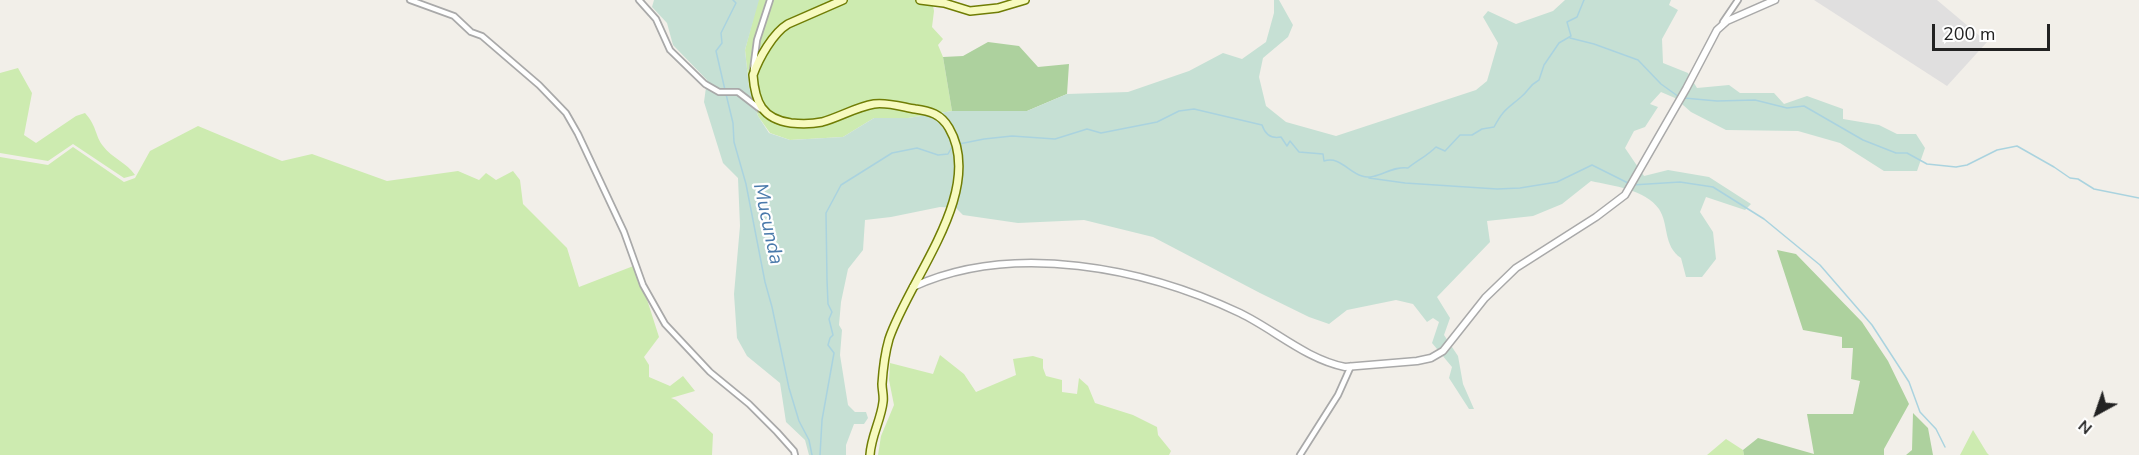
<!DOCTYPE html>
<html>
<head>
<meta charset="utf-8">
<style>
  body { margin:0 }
  #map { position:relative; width:2139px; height:455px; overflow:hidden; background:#f2efe9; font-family:"Nunito Sans",sans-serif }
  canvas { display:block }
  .north { position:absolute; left:2067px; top:383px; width:60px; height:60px; -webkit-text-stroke:4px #fff; paint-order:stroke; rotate:220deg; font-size:16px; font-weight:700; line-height:24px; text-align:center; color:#222 }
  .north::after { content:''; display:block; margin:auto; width:21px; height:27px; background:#222; clip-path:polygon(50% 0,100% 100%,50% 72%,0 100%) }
  .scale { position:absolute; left:1932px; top:24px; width:118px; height:27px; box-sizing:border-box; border:3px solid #222; border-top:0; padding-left:8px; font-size:18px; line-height:21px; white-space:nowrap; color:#222; -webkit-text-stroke:4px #fff; paint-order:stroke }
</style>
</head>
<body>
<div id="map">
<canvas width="2139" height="455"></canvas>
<div class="north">N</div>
<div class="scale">200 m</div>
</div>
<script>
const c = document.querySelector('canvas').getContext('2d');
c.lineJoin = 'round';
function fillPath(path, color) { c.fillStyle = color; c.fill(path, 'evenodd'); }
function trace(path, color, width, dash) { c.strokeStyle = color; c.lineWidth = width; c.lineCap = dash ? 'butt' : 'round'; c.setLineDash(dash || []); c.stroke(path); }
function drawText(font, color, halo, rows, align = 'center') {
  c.font = font + ' "Nunito Sans",sans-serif'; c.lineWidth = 4.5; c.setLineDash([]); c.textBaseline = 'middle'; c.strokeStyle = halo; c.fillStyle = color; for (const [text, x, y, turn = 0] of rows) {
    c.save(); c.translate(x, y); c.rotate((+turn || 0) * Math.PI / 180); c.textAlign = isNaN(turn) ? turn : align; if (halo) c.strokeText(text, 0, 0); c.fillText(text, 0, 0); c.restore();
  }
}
fillPath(new Path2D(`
  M1814,0H1937L1987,42L1947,86Z`), '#e0dfdf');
fillPath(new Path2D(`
  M758,0H932L934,11L932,27L943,39L938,45L943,57L952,111L908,118H874L843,137L790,140L770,133L758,116L749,87L745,50Z
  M18,68L32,93L24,135L36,143L76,116L85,113C97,126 95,136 103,146C112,158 127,163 135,175L124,178L73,144L48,161L0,153V73Z
  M198,126L282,161L312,154L387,181L458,171L479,180L486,173L496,180L513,171L520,180L523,204L567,248L579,287L636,265L659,337L644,357L649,365V377L670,386L683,376L695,391L671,398L676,400L713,434L712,455H0V157L48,165L73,147L124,182L135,178L150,151Z
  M940,355L964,374L976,392L1016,375L1013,359L1033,356L1043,359V368L1046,376L1062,380V392L1077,394L1079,378L1088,386L1095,403L1133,415L1157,427L1158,435L1171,451L1169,455H878L881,436L894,405L889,380L890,363L933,374Z
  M1973,430L1987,453L1989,455H1960Z
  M1726,439L1743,450L1744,455H1707Z`), '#cdebb0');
fillPath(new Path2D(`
  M988,42L1019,46L1038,67L1069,64L1067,94L1027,111L996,113L952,111L943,57L963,56Z
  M1777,250L1796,254L1862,322L1888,361L1909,404L1884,449V455H1744L1743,450L1758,438L1814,454L1807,414H1853L1860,381L1851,379L1853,348H1842V337L1803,330Z
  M1913,413L1928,428L1933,455H1906L1912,450Z`), '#add19e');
fillPath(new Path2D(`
  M654,0H759L745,50L749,87L758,116L769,133L790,140L843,137L874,118H908L952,111H1027L1067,94L1128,92L1189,71L1223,53L1242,59L1266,42L1274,13V0H1279L1293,25L1288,37L1263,58L1259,77L1266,106L1286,122L1336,136L1476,90L1487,81L1498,43L1483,17L1488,11L1516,24L1553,11L1565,0H1671L1669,5L1678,10L1662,39L1663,63L1688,73L1697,88L1729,85L1740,93H1774L1784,104L1807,96L1843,109V119L1879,125L1897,134H1916L1925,148L1917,171H1884L1840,143L1798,131L1726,130L1691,112L1675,98L1661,92L1650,104L1658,107L1645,127L1634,131L1625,148L1644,176L1668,170L1709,177L1751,204L1745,210L1706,197L1700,212L1713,232L1716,259L1702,277H1686L1681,258C1663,246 1669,224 1659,209C1645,189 1613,186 1591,181L1562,204L1533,216L1487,221L1490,242L1437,297L1450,318L1444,335L1458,356L1463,384L1474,409H1469L1449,378L1452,367L1432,343L1439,322L1433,318L1427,322L1413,304L1396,300L1347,310L1329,324L1309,317L1260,293L1153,237L1084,220L1018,223L963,215L956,208L940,207L891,217L865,220L863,250L848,269L841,302L839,325L842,330L840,355L848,405L855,412H866L868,418L864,424H854L846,445V455H809L805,440L786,422L780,383L747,356L737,338L734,294L740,226L738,178L723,163L704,102L707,80L673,45L667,23L652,7Z`), '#c6e0d4');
trace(new Path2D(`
  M1570,38L1594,44L1638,60L1661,84L1679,97
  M725,90L716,51L722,43L721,33L736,3L733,0
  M726,94L733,123L734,142L746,184L765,282L772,307L789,388L799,421L809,440L812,455
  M1684,98L1717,101L1755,100L1787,108L1804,106L1863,140L1896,153H1907L1927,164L1956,167L1967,165L1997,150L2017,146L2054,167L2070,178L2078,179L2094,189L2139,198
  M959,144L984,139L1012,136L1055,139L1087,129L1101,133L1157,122L1179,111L1194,109L1262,125C1265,134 1271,139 1281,137L1287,146L1290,141L1299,152L1323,154L1324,161C1340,156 1348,172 1362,176C1376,181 1392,165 1408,168C1418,160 1427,156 1436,147L1445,151L1460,135H1472L1482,129L1494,127C1504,109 1506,110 1521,97C1529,91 1528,86 1539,80L1544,65L1559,43L1571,36L1567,22L1577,17L1584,0
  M1369,178L1405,183L1497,189L1520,188L1557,182L1592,165L1628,183
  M1632,185L1680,182L1713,187L1764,219L1820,265L1872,325L1909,382L1920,412L1936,429L1945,447
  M820,455L822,420L834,353L828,345L830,338L833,335L829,319L832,312L828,304L827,280L826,213L841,185L892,153L917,148L938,155L948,154L952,147`), '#aad3df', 1.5);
const minor = new Path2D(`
  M410,0L454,16L471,32L482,36L539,85L566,113L578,134L624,232L643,285L665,324L710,372L749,404L777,432L794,451L795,455
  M639,0L656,19L670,50L705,84L719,92H738L760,109
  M1723,22L1738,0
  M753,70L757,40L770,0
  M1300,455L1338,395L1351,366`);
const tertiary = new Path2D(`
  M913,287C1013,241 1145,268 1240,313C1275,330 1306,359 1345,367L1417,361L1431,358L1443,351L1485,298L1516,268L1596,217L1625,195L1686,89L1717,30L1727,21L1775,0`);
const secondary = new Path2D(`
  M843,0L788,24C773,33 759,58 753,75C755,102 762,119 791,123C801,124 812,124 822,122C840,117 856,107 874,104C887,102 903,107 915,109C930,111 941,114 949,128C986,191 909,279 889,339C885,353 883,369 882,384C882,390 884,396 883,402C881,420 871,436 870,455
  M920,0L944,3L970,11L998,8L1025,0`);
trace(minor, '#a9a9a9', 8);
trace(tertiary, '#a9a9a9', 9);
trace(secondary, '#707d05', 10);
trace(minor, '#fff', 4.5);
trace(tertiary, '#fff', 6);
trace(secondary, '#f7fabf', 7);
drawText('italic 20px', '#4a7aab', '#fff', [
  ["Mucunda",767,224,78]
]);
</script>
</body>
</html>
